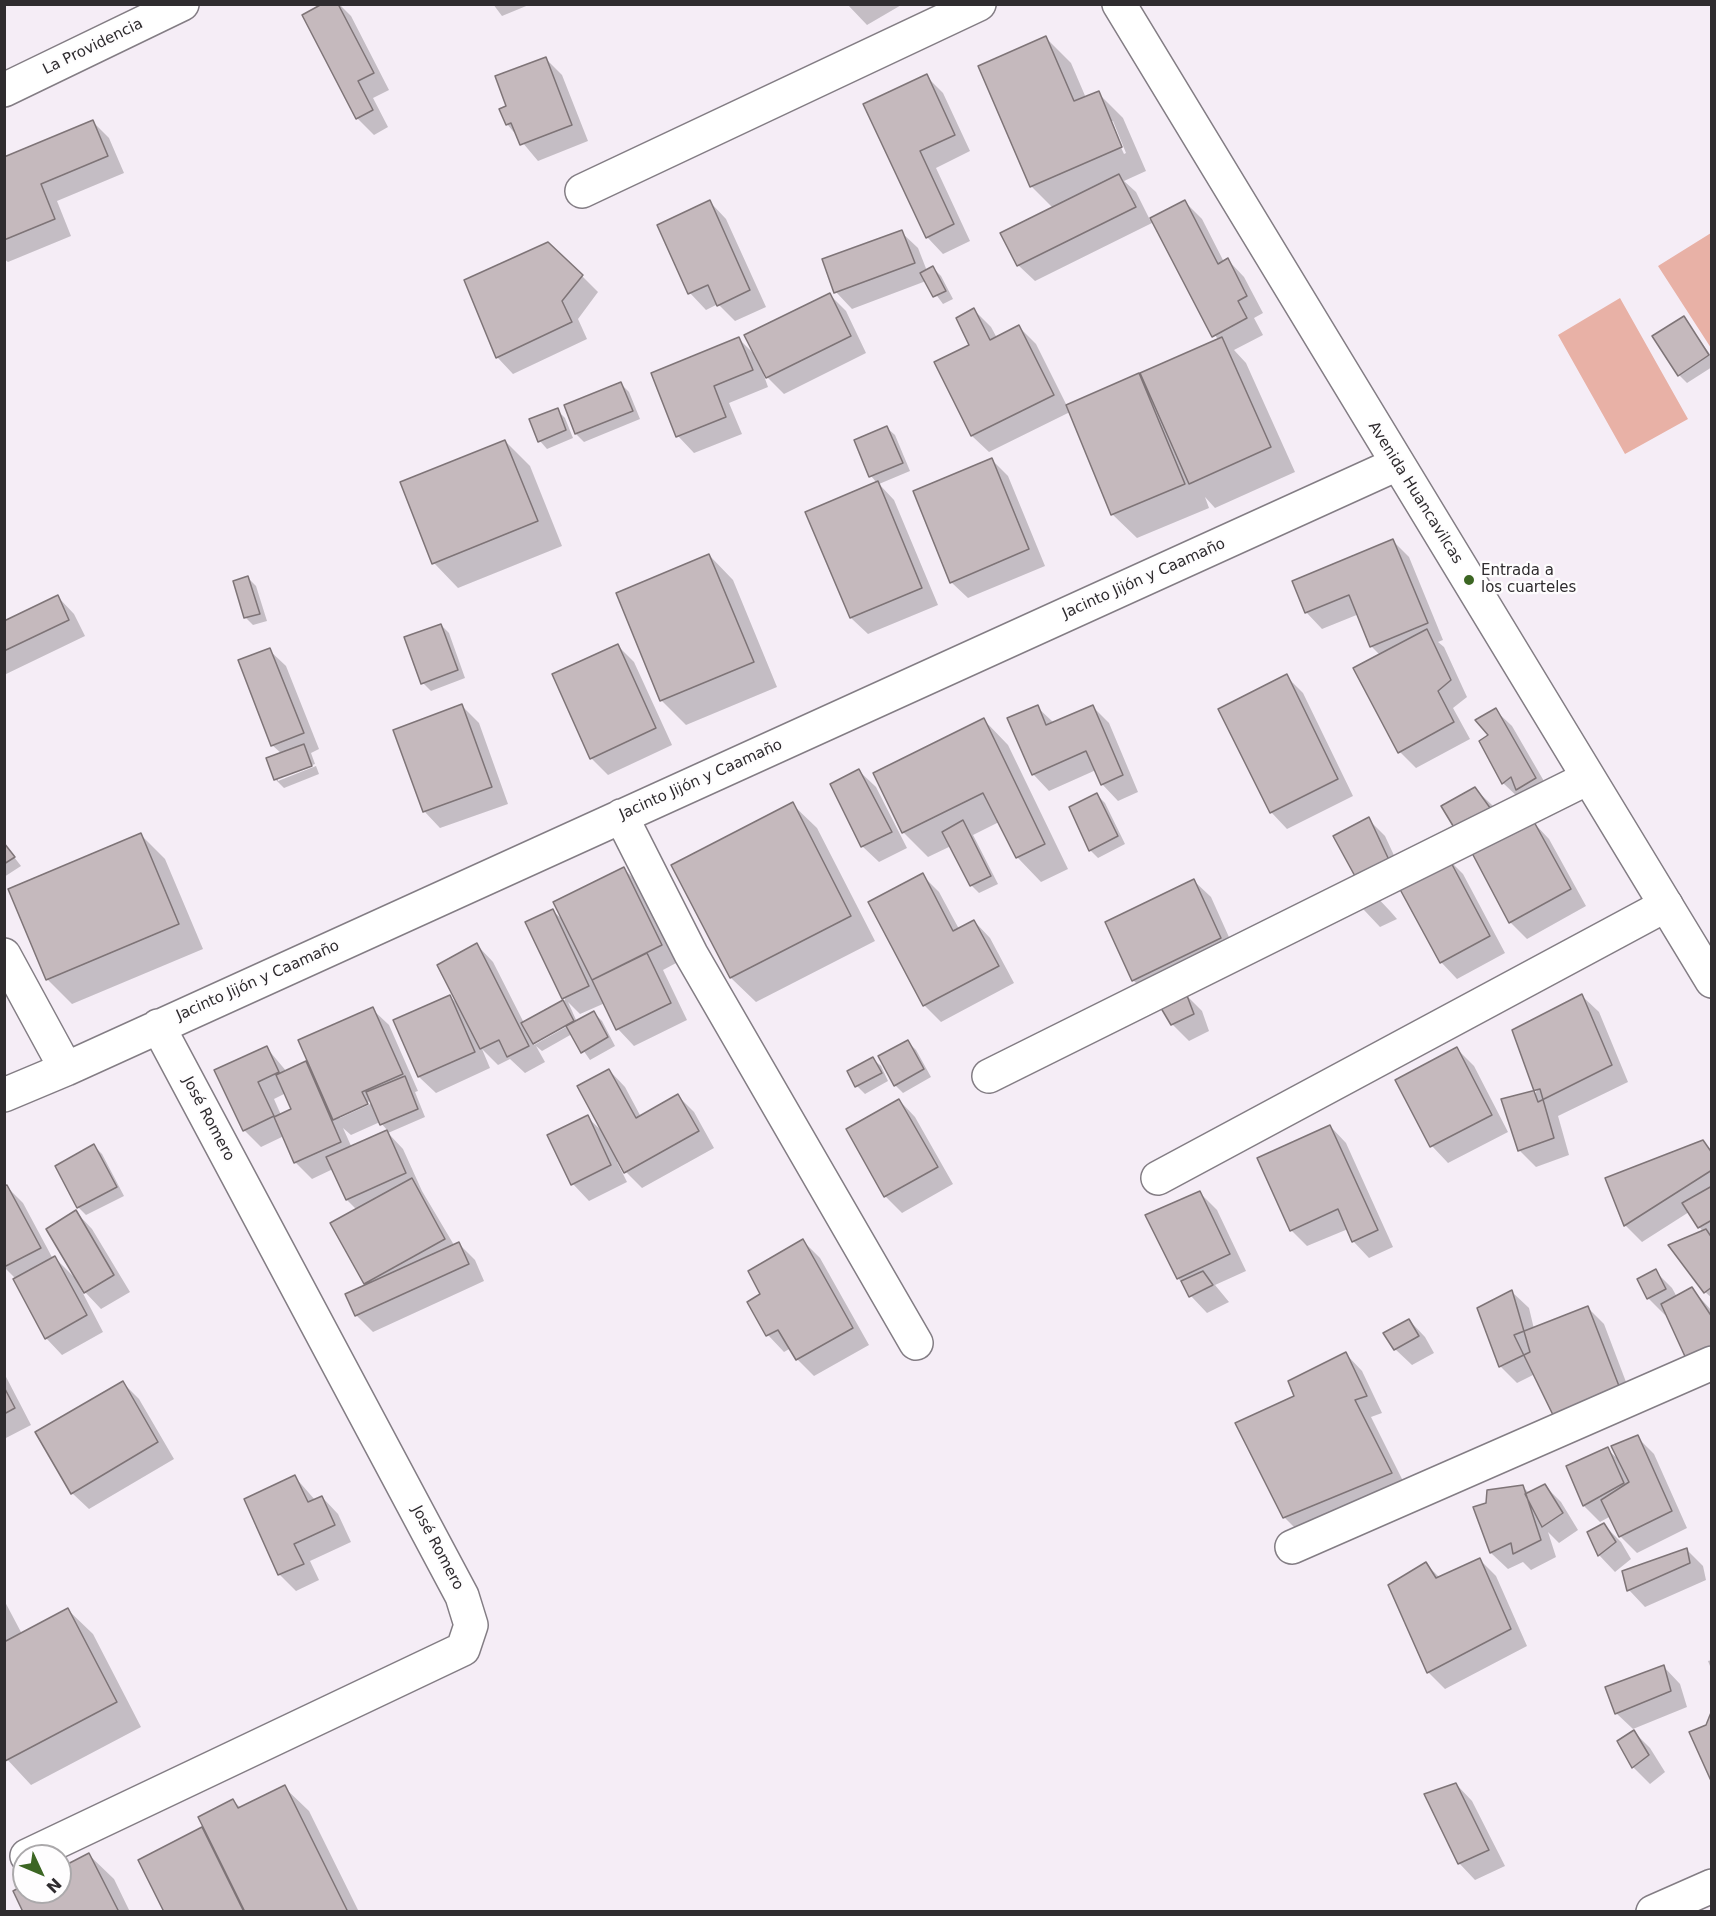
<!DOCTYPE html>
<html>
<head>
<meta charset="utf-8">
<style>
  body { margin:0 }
  #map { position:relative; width:1716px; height:1916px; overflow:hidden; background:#f5edf6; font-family:"DejaVu Sans",sans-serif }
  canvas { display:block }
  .frame { position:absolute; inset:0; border:6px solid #2f2c2f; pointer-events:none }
  .north { position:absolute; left:12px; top:1844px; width:60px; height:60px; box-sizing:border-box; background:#fefdfe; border:2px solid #aba9ab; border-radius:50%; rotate:134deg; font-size:16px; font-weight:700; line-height:24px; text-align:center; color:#2f2c2f }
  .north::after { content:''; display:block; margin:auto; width:21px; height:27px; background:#3c6623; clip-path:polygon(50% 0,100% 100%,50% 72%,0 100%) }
</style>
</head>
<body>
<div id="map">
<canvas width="1716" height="1916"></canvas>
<div class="frame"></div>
<div class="north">N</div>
</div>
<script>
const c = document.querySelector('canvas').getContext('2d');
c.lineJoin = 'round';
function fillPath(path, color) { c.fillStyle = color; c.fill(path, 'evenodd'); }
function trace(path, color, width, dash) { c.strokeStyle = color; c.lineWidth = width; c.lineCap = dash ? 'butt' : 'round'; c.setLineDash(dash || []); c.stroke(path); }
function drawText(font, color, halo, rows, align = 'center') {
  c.font = font + ' "DejaVu Sans",sans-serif'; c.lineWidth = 4.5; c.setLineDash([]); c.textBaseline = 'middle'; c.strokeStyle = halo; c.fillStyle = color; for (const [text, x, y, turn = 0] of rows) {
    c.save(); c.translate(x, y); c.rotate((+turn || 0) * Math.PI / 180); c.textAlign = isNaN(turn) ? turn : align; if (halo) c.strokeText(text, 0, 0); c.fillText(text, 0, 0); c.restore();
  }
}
fillPath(new Path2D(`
  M1711,233V348L1658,266Z
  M1620,298L1688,419L1625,454L1558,335Z`), '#e8b1a6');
fillPath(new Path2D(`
  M325,4H339L351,16L389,90L373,98L388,127L374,135L357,118Z
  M493,4H531L502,16Z
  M847,4H903L867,25Z
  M1046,38L1071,63L1086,98L1098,93L1123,118L1146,171L1124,181L1136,192L1150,220L1185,202L1202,219L1224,262L1228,260L1244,277L1263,313L1254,318L1263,335L1234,350L1246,363L1295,472L1215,508L1205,497L1209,508L1137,538L1112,514L1070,412L989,452L972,436L936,363L971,345L974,310L991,327L997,338L1019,327L1036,344L1067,406L1218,340L1154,222L1035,281L1018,265L1053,208L1031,186ZM1109,121H1113L1126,153L1124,154Z
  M546,59L562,75L588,141L538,161L507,124V107Z
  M926,76L943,93L970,151L936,168L970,241L943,254L927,237L865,105Z
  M93,122L109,138L124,173L57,201L71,236L8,262L4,259V159Z
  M710,202L726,219L766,307L735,321L718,304L706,310L690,293Z
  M901,232L918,248L927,271L933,268L941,276L953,299L943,304L926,281L852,309L836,292Z
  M582,276L598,292L578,319L587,339L513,374L497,357Z
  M830,295L846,311L866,353L784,394L763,373L768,387L729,403L742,434L694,453L678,436L739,339L755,355Z
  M1684,318L1712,357V367L1687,383L1679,375Z
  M621,384L629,392L640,419L584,442L576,434Z
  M557,410L565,418L573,438L547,449L540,441Z
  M887,428L895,435L910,471L879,484L894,500L938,605L868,634L851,618L807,513L877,483L871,476L856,441Z
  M505,441L530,466L562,546L458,588L434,563L402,483Z
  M992,460L1008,476L1045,566L968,598L951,582Z
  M1393,541L1409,557L1443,640L1438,642L1444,647L1467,697L1453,708L1470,739L1416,768L1400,752L1380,655L1371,646L1359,614L1322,629L1306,612Z
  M709,555L733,580L777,687L686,725L661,700Z
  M248,578L256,586L267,621L253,625L245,617Z
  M58,597L74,614L85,636L4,675V623Z
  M441,625L449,633L465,678L431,691L423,683Z
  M618,646L634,662L672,745L608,775L591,758Z
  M269,650L286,666L319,749L311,753L315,764L278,777V781L316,766L319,774L284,788L276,780L268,759L282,754L272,745Z
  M1286,676L1303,693L1353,796L1287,829L1271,812Z
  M462,706L479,723L508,804L440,828L424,811Z
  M1037,707L1054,723L1093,707L1109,723L1138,792L1118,801L1102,784L1096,770L1049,791L1033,774Z
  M1495,710L1512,726L1552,795L1520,799L1503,783L1490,736Z
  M984,720L1008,745L1068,869L1041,882L1017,857L999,822L973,835L998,884L979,893L971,885L951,846L928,857L904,833L875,774Z
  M859,771L876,787L907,848L879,862L862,846Z
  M1475,789L1492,805L1508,829L1475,850Z
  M1097,795L1105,803L1125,844L1098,858L1090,850Z
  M792,804L817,828L875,941L756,1002L731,978L673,865Z
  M1368,819L1385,836L1405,879L1446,857L1463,874L1505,953L1457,979L1441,962Z
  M1533,822L1549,839L1586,906L1527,939L1510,922Z
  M140,834L165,859L203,949L72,1004L47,979Z
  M4,844L21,866L4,877Z
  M624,869L640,885L678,962L663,970L687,1020L634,1046L618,1029L605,1003L580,1014L568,1002L577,1022L594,1013L602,1021L615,1046L590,1060L572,1034L542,1051L536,1046L545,1062L525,1073L510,1059L498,1065L482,1049L490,1068L436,1093L419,1077L395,1021L450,996L458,1005L477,945L493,962L524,1023L565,1000L553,911L565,922ZM572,1020L573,1023L534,1045V1041Z
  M922,875L939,892L959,929L974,921L990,938L1014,983L941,1022L924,1005Z
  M1194,881L1211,897L1237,955L1150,997L1133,980Z
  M1374,894L1390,911L1397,919L1380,927L1364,910L1358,901Z
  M1185,994L1202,1011L1209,1031L1189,1041L1172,1024Z
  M1582,996L1599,1012L1628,1082L1558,1116L1569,1155L1536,1167L1519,1150L1536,1092Z
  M372,1009L389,1025L418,1091L415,1092L425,1117L388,1133L403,1149L422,1191L454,1245L458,1243L475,1260L484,1281L373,1332L356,1315L347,1295L368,1285L357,1210L347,1200L333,1169L312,1179L295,1162L284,1136L261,1147L244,1130L266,1047L287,1072L306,1063L313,1071ZM286,1093L293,1109L281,1115L274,1099ZM374,1099L375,1102L340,1118V1115ZM380,1122L388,1131L352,1148L343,1128L351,1135Z
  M908,1042L916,1050L931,1077L903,1093L895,1085Z
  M1457,1049L1474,1066L1508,1132L1448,1163L1432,1146L1397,1080Z
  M873,1059L881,1066L888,1081L865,1094L857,1086L849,1071Z
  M609,1070L625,1087L641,1117L678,1096L694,1112L714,1148L642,1188L626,1172L620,1161L617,1162L627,1182L589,1201L573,1184L587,1117L604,1133Z
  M899,1100L915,1117L953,1184L902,1213L885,1196Z
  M1330,1126L1346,1143L1393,1247L1369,1258L1353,1241L1348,1229L1307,1246L1291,1230Z
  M1703,1142L1712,1151V1298L1705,1292L1703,1232L1689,1212L1642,1242L1625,1225Z
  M94,1146L102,1154L124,1196L86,1215L78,1207Z
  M7,1187L23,1203L53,1259L55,1258L75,1278L103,1332L62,1355L46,1338L16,1279L4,1267Z
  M1200,1193L1217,1210L1246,1271L1215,1285L1229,1302L1207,1313L1191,1296L1178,1278Z
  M76,1212L92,1229L130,1292L101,1309L85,1292Z
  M803,1241L820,1258L869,1345L814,1376L797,1359L791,1348L784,1352L768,1335L749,1303L762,1295Z
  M1655,1271L1672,1288L1677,1297L1692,1289L1712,1311V1376L1667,1313L1665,1315L1648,1298Z
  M1512,1292L1529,1308L1534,1329L1588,1308L1604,1324L1634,1403L1535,1374L1517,1383L1500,1366L1479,1308Z
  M1409,1320L1425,1337L1434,1353L1412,1365L1395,1349Z
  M1346,1354L1362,1371L1382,1413L1371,1417L1407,1489L1301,1534L1284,1517L1296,1397Z
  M4,1373L31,1425L4,1439Z
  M123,1383L139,1399L174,1459L89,1509L72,1493Z
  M1637,1437L1654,1454L1687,1528L1637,1553L1620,1536L1611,1516L1600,1522L1584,1506L1568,1467L1607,1449L1619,1460Z
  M295,1477L315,1500L322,1497L338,1514L351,1542L310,1561L319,1580L296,1591L280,1575L246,1499Z
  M1544,1485L1561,1502L1578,1530L1559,1543L1548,1532L1556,1557L1531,1570L1523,1562L1508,1569L1491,1553L1475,1508L1522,1486L1529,1493Z
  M1604,1525L1621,1542L1631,1559L1615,1572L1599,1555L1589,1532Z
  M1687,1550L1703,1566L1706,1580L1645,1607L1629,1590Z
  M1480,1560L1496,1576L1527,1646L1445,1689L1428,1672L1426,1564L1440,1578Z
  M4,1600L22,1634L68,1610L93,1634L141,1727L31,1785L4,1756Z
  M1712,1660V1671L1708,1661Z
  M1664,1667L1680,1684L1687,1707L1633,1729L1616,1713Z
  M1634,1732L1650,1748L1665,1772L1650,1784L1633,1767L1619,1741Z
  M1456,1784L1472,1801L1505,1866L1475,1880L1459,1863Z
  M284,1787L309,1811L359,1912H166L140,1860L205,1827L233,1801L241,1808Z
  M89,1855L114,1879L130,1912H24L15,1892L24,1887V1892H60V1869Z`), '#0003');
const building = new Path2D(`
  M322,4H338L374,73L358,81L373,110L356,119L302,15Z
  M1046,36L1074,101L1099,91L1122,147L1030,187L978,66Z
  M546,57L572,125L520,145L511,123L506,125L499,109L506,106L495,76Z
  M927,74L955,135L920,151L954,224L926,238L863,104Z
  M93,120L108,156L41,184L55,219L4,240V157Z
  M1119,174L1136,207L1017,266L1000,233Z
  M710,200L750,290L717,306L708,285L688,294L657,225Z
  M1185,200L1218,264L1228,258L1247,296L1238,301L1247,318L1212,337L1150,218Z
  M902,230L915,263L834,293L822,259Z
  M548,242L583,275L562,301L572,322L496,358L464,280Z
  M933,266L946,291L933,297L920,273Z
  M830,293L851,336L766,378L744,335Z
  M974,308L990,340L1019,325L1054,395L971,436L934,362L969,345L956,318Z
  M1684,316L1709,355L1678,376L1652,336Z
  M739,337L753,370L714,386L726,417L676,437L651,373Z
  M1222,337L1271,447L1189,484L1140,373Z
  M1139,373L1185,484L1111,515L1066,405Z
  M621,382L633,411L575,434L564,405Z
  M558,408L566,430L538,442L529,419Z
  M887,426L903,463L869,477L854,440Z
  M505,440L538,521L432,564L400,482Z
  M992,458L1029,549L950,583L913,491Z
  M878,481L922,588L850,618L805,512Z
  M1393,539L1428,623L1370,647L1349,595L1305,613L1292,581Z
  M709,554L754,662L660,701L616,593Z
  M248,576L260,614L244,618L233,581Z
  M58,595L69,620L4,651V621Z
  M441,624L458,670L421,684L404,637Z
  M1427,629L1451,680L1438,691L1454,722L1398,753L1353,668Z
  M618,644L656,728L590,759L552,674Z
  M270,648L304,733L271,746L238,660Z
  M1287,674L1338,779L1270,813L1218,709Z
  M462,704L492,787L423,812L393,730Z
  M1038,705L1046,725L1093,705L1123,775L1101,785L1086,751L1032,775L1007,718Z
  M1496,708L1536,778L1516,790L1511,777L1502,784L1479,741L1488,735L1475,720Z
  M984,718L1045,844L1016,858L983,793L902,833L873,773Z
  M304,744L312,766L274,780L266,758Z
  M859,769L892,832L861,847L830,784Z
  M1475,787L1493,812L1458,834L1441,806Z
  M1097,793L1118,836L1089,851L1069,807Z
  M793,802L851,916L730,978L671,865Z
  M1369,817L1389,860L1356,878L1333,836Z
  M963,820L991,876L970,886L942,832Z
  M1533,820L1571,889L1509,923L1472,853Z
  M141,833L179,924L46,980L8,889Z
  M4,843L15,857L4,864Z
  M1447,855L1490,936L1440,963L1396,882Z
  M624,867L662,945L592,980L553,902Z
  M923,873L953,931L974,920L999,966L923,1006L868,902Z
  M1194,879L1221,938L1132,981L1105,922Z
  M553,909L589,986L562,999L525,922Z
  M477,943L529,1046L507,1057L499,1040L480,1049L437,965Z
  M647,953L671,1003L616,1030L592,980Z
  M1186,993L1194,1014L1171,1025L1158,1003Z
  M1582,994L1612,1065L1538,1102L1512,1030Z
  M450,995L475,1052L418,1077L393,1020Z
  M563,1000L574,1021L533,1044L521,1023Z
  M373,1007L403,1074L362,1092L368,1104L333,1120L298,1040Z
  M594,1011L608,1037L581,1053L566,1026Z
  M908,1040L924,1069L894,1086L878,1056Z
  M267,1046L279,1072L258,1082L274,1116L243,1131L214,1070Z
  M1457,1047L1492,1115L1430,1147L1395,1080Z
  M873,1057L882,1073L855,1087L847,1071Z
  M306,1061L341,1142L294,1163L274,1117L291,1109L276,1075Z
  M609,1069L636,1118L678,1094L699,1131L624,1173L577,1086Z
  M405,1076L418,1109L380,1125L366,1092Z
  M1540,1089L1554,1138L1518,1151L1501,1099Z
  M899,1099L938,1167L884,1197L846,1129Z
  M588,1115L611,1165L571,1185L547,1135Z
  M1330,1125L1378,1230L1352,1242L1338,1209L1290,1231L1257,1158Z
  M387,1130L406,1173L346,1200L326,1157Z
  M1703,1140L1712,1153V1170L1624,1226L1605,1178Z
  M94,1144L117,1187L77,1208L55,1166Z
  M412,1178L445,1239L364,1284L330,1223Z
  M7,1185L41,1248L4,1267V1186Z
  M1712,1186V1220L1698,1228L1682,1203Z
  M1200,1191L1230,1254L1177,1279L1145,1215Z
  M76,1210L114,1275L84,1293L46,1229Z
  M1706,1229L1712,1238V1287L1704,1293L1668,1245Z
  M803,1239L853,1328L796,1360L778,1330L766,1336L747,1302L760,1294L748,1271Z
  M459,1242L469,1264L355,1316L345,1294Z
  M55,1256L87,1315L45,1339L13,1279Z
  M1656,1269L1666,1289L1647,1299L1637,1279Z
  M1203,1271L1213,1285L1189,1297L1181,1281Z
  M1692,1287L1712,1317V1352L1688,1363L1661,1304Z
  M1512,1290L1530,1352L1499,1367L1477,1308Z
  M1588,1306L1619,1386L1553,1415L1514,1335Z
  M1409,1319L1419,1336L1394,1350L1383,1333Z
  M1346,1352L1367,1396L1355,1400L1392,1473L1283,1518L1235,1423L1294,1396L1288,1381Z
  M123,1381L158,1442L71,1494L35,1432Z
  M4,1387L15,1408L4,1414Z
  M1638,1435L1672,1511L1619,1537L1601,1500L1629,1482L1611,1446Z
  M1608,1447L1624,1483L1583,1506L1566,1466Z
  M295,1475L308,1502L322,1496L335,1525L294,1544L304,1564L278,1575L244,1499Z
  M1545,1484L1563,1513L1542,1527L1525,1494Z
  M1523,1485L1541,1540L1513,1554L1511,1543L1490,1553L1473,1507L1486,1503L1487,1490Z
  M1604,1523L1616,1542L1598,1556L1587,1532Z
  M1687,1548L1690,1563L1627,1591L1622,1571Z
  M1480,1558L1511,1629L1427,1673L1388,1585L1426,1562L1436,1578Z
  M68,1608L117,1702L5,1761L4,1642Z
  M1664,1665L1671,1691L1615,1714L1605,1687Z
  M1712,1710V1783L1689,1732L1706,1725Z
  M1634,1730L1649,1755L1632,1768L1617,1741Z
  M1456,1783L1489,1850L1458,1864L1424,1794Z
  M285,1785L348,1912H245L198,1817L233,1799L238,1808Z
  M202,1827L244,1912H164L138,1860Z
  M89,1853L119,1912H23L13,1891L24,1885V1892H60V1868Z`);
fillPath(building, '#c5b9bd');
trace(building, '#7e7477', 1.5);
const minor = new Path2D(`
  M4,90L182,4
  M582,191L979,4
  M621,816L691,954L916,1343
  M4,955L66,1069
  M989,1076L1588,778
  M4,1095L66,1069L1397,464
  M1158,1178L1666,905
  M1292,1547L1712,1363
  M27,1856L463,1649L471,1625L462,1596L158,1026
  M1653,1912L1712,1886`);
const tertiary = new Path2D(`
  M1119,4L1712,981`);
trace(minor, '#837d84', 36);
trace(tertiary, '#837d84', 36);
trace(minor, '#fff', 33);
trace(tertiary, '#fff', 33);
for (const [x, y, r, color] of [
  [1469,580,6,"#3c6623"]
]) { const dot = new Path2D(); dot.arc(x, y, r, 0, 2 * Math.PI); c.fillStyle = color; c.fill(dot); trace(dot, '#fefdfe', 2); }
drawText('15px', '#2f2c2f', '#fefdfe', [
  ["La Providencia",93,47,-26],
  ["Avenida Huancavilcas",1415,493,58],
  ["Jacinto Jijón y Caamaño",1144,579,-24],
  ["Jacinto Jijón y Caamaño",701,780,-24],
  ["Jacinto Jijón y Caamaño",258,981,-24],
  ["José Romero",208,1119,62],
  ["José Romero",437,1548,62]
]);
drawText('15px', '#2f2c2f', '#fefdfe', [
  ["Entrada a",1481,571],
  ["los cuarteles",1481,588]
], 'left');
</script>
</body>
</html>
